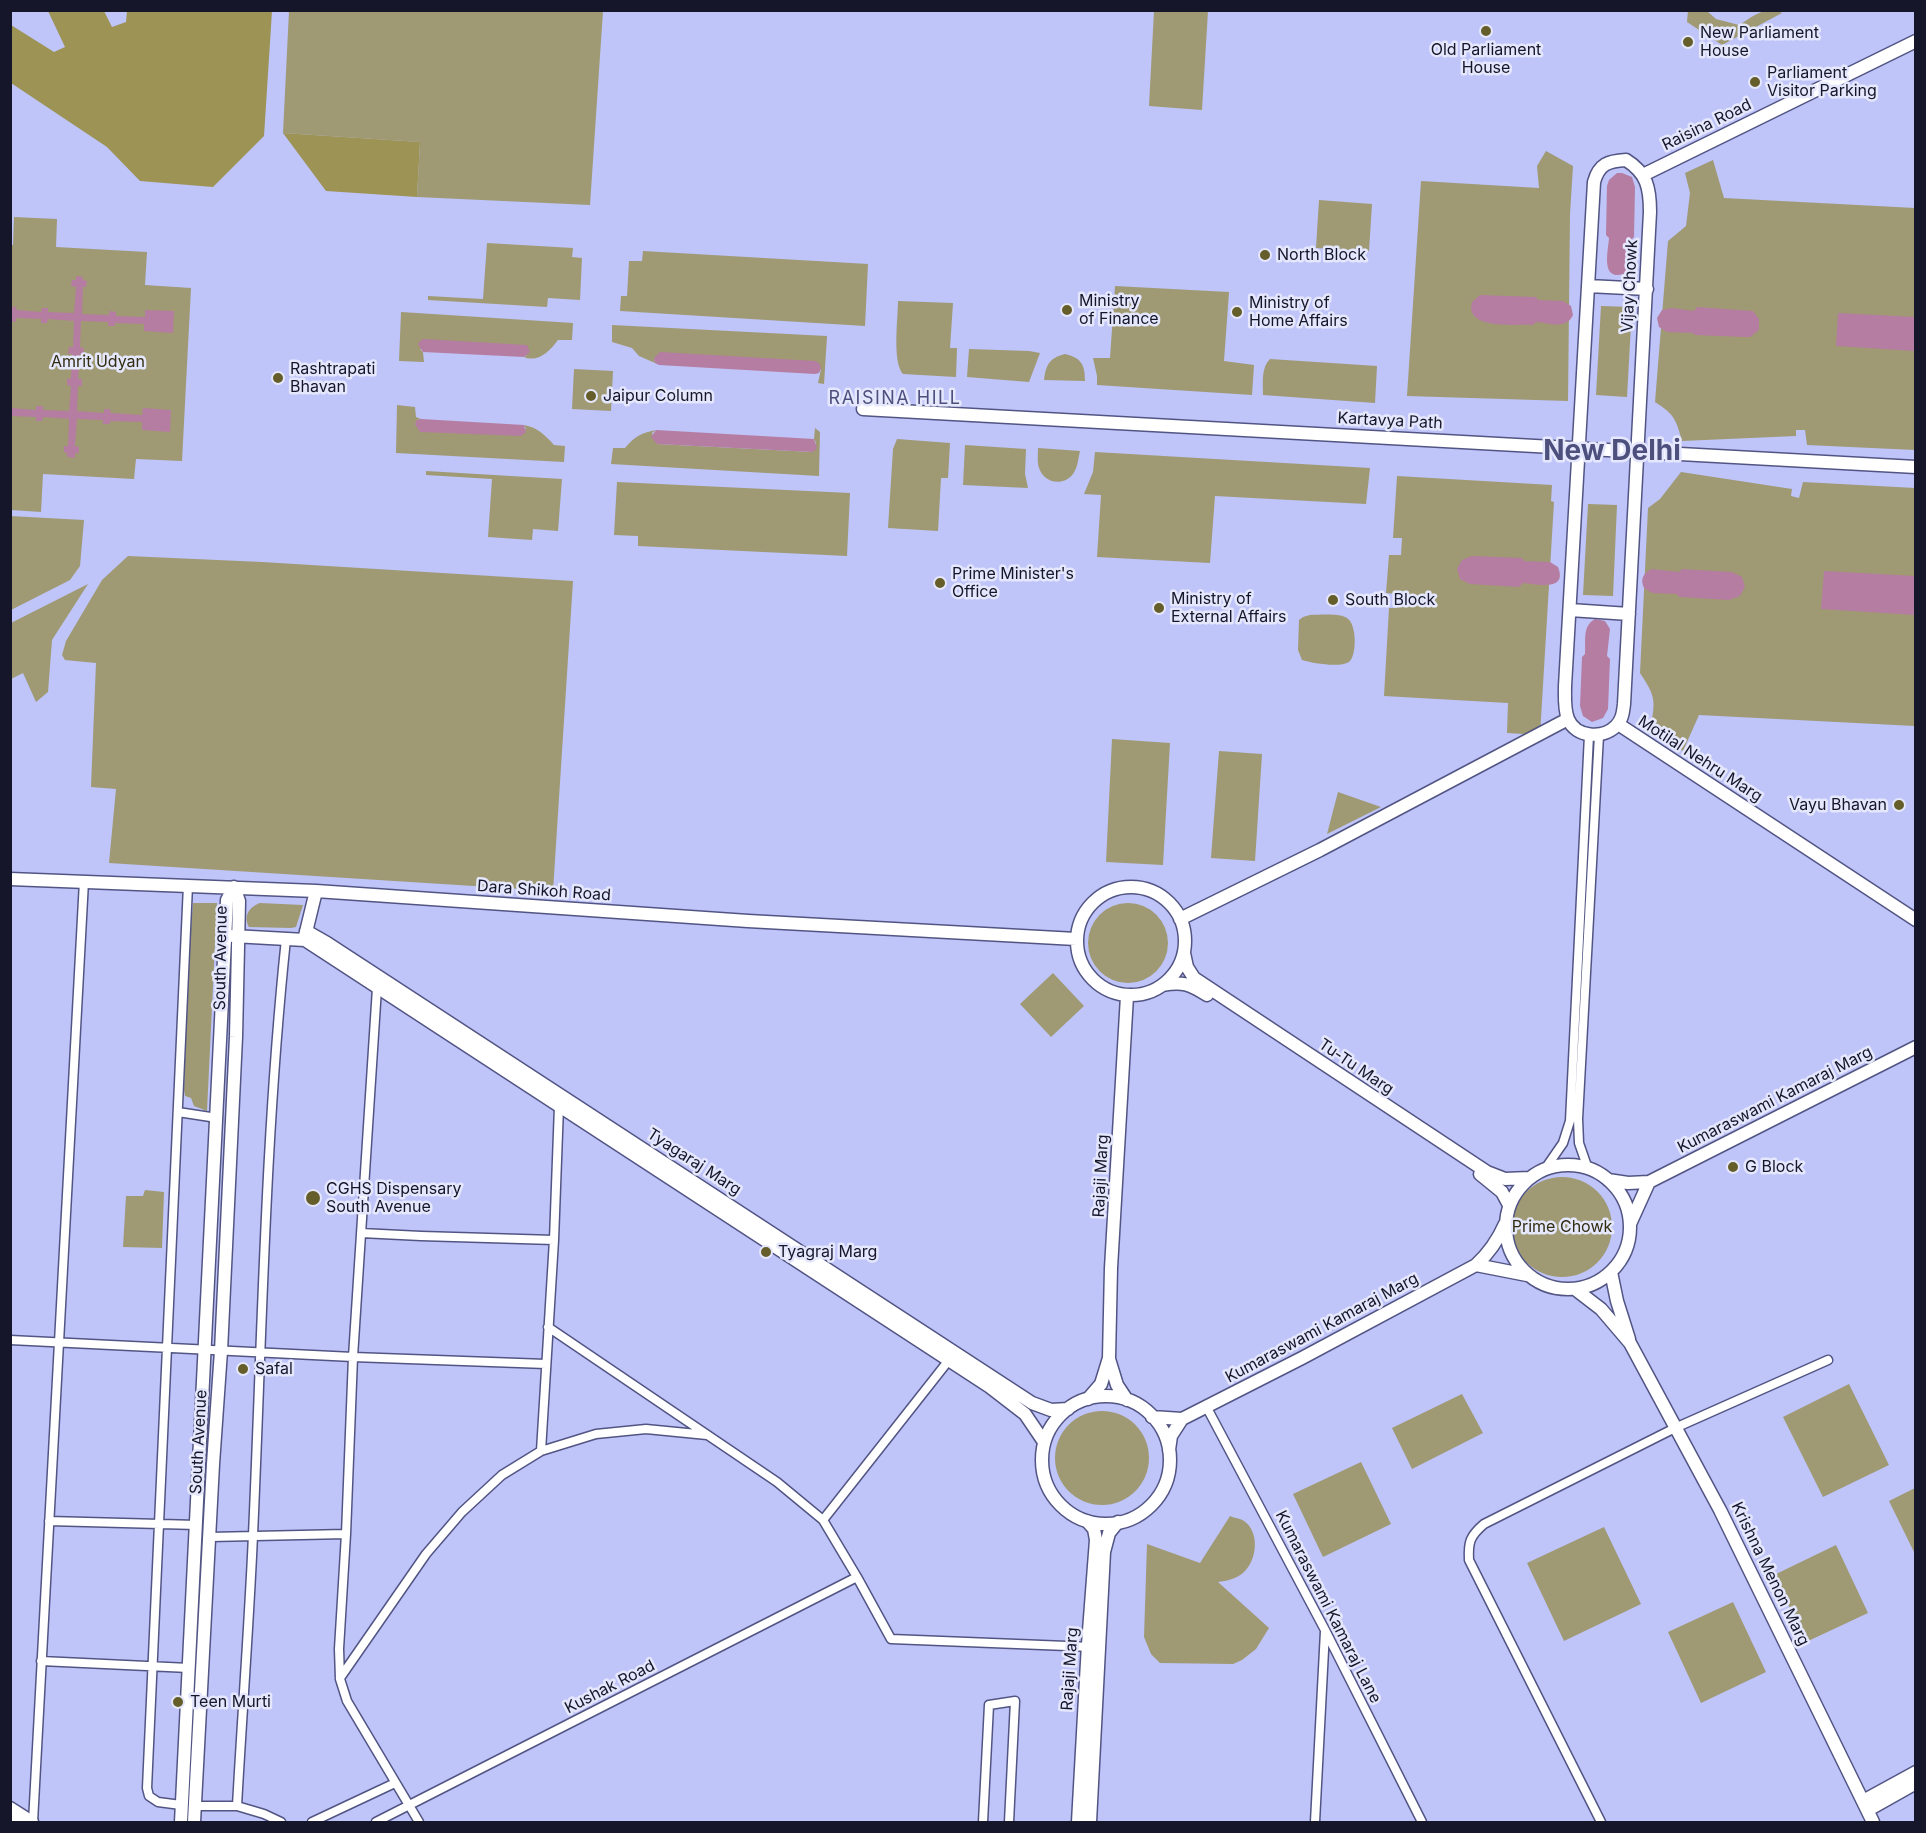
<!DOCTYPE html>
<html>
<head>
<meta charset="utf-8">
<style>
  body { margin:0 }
  #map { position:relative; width:1926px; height:1833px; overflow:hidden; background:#bfc4f9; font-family:Inter,sans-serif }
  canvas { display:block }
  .frame { position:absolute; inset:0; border:12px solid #151629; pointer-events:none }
</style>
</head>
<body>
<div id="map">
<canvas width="1926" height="1833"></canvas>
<div class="frame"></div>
</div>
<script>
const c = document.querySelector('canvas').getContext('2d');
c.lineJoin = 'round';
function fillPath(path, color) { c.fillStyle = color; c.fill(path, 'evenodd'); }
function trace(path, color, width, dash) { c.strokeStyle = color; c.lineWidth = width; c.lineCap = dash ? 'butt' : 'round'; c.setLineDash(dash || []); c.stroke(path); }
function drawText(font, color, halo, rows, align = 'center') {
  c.font = font + ' Inter,sans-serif'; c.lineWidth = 5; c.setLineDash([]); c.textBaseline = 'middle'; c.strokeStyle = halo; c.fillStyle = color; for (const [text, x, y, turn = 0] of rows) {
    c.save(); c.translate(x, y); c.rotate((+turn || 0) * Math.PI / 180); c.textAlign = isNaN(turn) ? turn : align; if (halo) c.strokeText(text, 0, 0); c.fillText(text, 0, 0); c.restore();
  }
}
fillPath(new Path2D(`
  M1688,10L1707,11L1716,19L1739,25C1752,17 1767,4 1782,13L1722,45L1687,22Z
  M289,11H603L590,205L417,197L420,142L283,133Z
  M1154,11H1208L1202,110L1149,106Z
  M1546,151L1573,166L1570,214L1568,401L1407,396L1421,181L1539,188L1537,166Z
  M1713,160L1724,198L1915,208V450L1807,445L1805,430H1796V436L1682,441C1676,419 1674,414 1655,402L1668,241L1686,226L1690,193L1685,173Z
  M1319,200L1372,204L1369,251L1316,248Z
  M14,217L57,219L56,247L147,252L145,285L191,288L182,461L136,459L134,479L43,474L41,512L11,510L10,245H13Z
  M487,243L573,248L572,257L582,258L580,300L548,298L547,307L428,300V296L483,299Z
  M643,251L868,264L865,326L620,311L621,296H627L629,261H642Z
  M1115,286L1229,292L1224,361L1254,365L1252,395L1097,385V376L1093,358H1110Z
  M898,301L953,303L950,348H957L956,377L903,374C892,362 898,318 898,301Z
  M1601,306L1632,307L1627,397L1596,395Z
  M401,312L573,323L572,340H558C550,351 538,363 524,357L527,355L420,349L423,352L424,362L399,361Z
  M612,325L827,336L824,384L818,383L821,369L654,358L655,363L639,356L632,348L612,342Z
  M969,349L1029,351L1040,353L1029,382L967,377Z
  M1065,354C1081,358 1085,364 1085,381L1044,380C1046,365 1049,358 1065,354Z
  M1270,359L1377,366L1375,403L1263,395C1263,382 1261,368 1270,359Z
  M574,369L613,371L611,411L572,409Z
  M397,405L415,407L416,417L421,419L417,420L526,429L524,425C538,428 544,434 554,445L565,446L564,462L396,453Z
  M815,428L820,432L819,476L611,464L613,448H625C634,437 641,433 656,430L652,433L657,444L813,452L816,443L814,439Z
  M897,439L950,443L948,478H941L938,531L888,528L893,449Z
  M965,445L1026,449L1025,474L1028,488L963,485Z
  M1038,448L1080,451C1078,459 1078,467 1073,474C1063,487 1044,483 1039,468C1037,462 1038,455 1038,448Z
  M1095,452L1370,468L1366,504L1215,496L1210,563L1097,557L1101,495L1084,494L1093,472Z
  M426,471L562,479L558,531L533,529L532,540L488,537L492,479L426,475Z
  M1681,472L1792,489L1791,496L1799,498L1803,482L1915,488V726L1699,715L1683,751L1650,731C1655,702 1657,698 1640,673L1648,508L1660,499Z
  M1397,476L1552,485L1551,501L1554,502L1540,735L1507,733L1508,703L1384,696L1389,608H1397L1398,594L1386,593L1389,555H1401L1402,538H1393Z
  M617,482L850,493L847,556L638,546V536L614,535Z
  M1588,504L1617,505L1613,596L1583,595Z
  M10,516L84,520L80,566L70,580L11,610Z
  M128,556L262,562L573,581L553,891L109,863L116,789L91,787L96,663L65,660L62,655L66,641L102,580Z
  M88,584L52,640L48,692L36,702L23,673L11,679V623Z
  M1310,615C1320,615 1339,613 1347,618C1357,624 1357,656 1349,662C1339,668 1312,663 1302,660L1298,650L1299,620L1303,617Z
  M1112,739L1170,743L1163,865L1106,862Z
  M1219,751L1262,754L1255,861L1211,858Z
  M1338,792L1381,807L1327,834Z
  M1088 943a40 40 0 1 1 80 0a40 40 0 1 1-80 0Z
  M193,903H217L207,1111L194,1106L191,1098L185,1096L184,1090L189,953Z
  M260,903L303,905L296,927L291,928L249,927C243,916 249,907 260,903Z
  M1053,973L1084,1006L1051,1037L1020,1004Z
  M1512 1227a50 50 0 1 1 100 0a50 50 0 1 1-100 0Z
  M145,1190L164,1192L162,1248L123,1247L126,1196H143Z
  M1849,1384L1889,1465L1823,1497L1783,1417Z
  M1462,1394L1483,1433L1412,1469L1392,1428Z
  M1055 1458a47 47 0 1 1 94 0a47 47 0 1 1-94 0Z
  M1361,1462L1391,1524L1323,1557L1293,1494Z
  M1915,1488V1554L1889,1501Z
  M1230,1516C1234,1518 1240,1518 1244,1521C1260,1532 1257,1560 1244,1572C1236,1579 1227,1581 1218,1582L1269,1628L1256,1649L1242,1660L1233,1664L1160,1663L1151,1654L1144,1637L1147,1544L1200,1563Z
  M1604,1527L1641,1604L1564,1641L1527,1563Z
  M1836,1545L1868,1613L1806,1642L1774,1575Z
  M1733,1602L1766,1672L1701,1703L1668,1632Z`), '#9f9a73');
fillPath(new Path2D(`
  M48,11H104L112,27L126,22L127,11H272L264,136L213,187L140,181L107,147L11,83V25L54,52L65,47Z
  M283,133L420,142L417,197L326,191Z`), '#9d9354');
fillPath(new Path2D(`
  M1617,173H1622L1632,177L1635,187L1634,237L1631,240V265L1626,273C1600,283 1608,252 1609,238L1606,235L1607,186L1609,180Z
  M76,276L83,277V280L87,281L86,287H83L82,314L109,315V311L116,312V316L145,317V310L174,311L173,333L144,331V324L115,323V326H108V322L81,321L80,347L84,348L83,354H80L78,379H82V386H78L77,411L104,413V409H110L111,413L142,415L143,408L171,410L170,432L142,430V422L110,421V424H103V420L77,419L75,446L79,447V453H75V458L67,457V453L64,452V446H68L69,419L43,417L42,421H36V417L11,416V419V405V408L36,410V406H43V410L69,411L71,386L67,385V379L71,378L72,354H68L69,347H73L74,321L48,319L47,323H41V319L16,318V322L11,321V307H16L17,310L41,312L42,308H48V312L74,313L76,287L71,286L72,280H76Z
  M1480,295L1536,297L1538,300L1563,301L1571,306L1573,315C1566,330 1550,323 1536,322L1533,325C1515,324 1464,330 1472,302Z
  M1697,307L1753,311L1759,319V330L1750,337H1745L1695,335L1693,333L1667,332L1659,327L1657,318L1662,310L1672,308L1694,311Z
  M1838,313L1915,317V351L1836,346Z
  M424,339L527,345L530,352L524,357L423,352L418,344L421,340Z
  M660,352L816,361L820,364L821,369L819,373L815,374L659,365L655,363L654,358Z
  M421,419L524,425L526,432L521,436L420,432L415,424L417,420Z
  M656,430L814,439L817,448L813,452L657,444L651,437Z
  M1472,556L1522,558L1524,561L1550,562L1558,567C1568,592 1536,584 1523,583L1519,587L1470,584L1460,579L1457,569L1462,560Z
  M1652,569L1679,572L1682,569L1732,572L1742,577L1745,587L1740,596L1729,600L1679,597L1677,594L1652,593L1644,588C1640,579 1643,573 1652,569Z
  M1824,571L1915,576V615L1821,609Z
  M1595,619L1605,621L1610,629L1607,656L1610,659L1608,709L1603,718L1592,722L1583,716L1580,706L1582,657L1585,654C1586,641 1582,626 1595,619Z`), '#b57da1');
const street = new Path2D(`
  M377,988L353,1357L346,1534L339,1649L340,1679L347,1701L419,1822
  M178,1112L217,1118
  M1545,1169L1563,1143L1570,1121L1589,735
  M1588,1169L1579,1143L1578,1119L1599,735
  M361,1233L421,1236L554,1240
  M548,1327L777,1482L823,1520L857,1577L891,1639L1092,1647
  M10,1340L353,1357L546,1364
  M1206,1406L1325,1630L1422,1822
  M541,1451L554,1240L559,1106
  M823,1520L949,1360
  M49,1521L197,1525
  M210,1537L346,1534
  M41,1661L189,1668
  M340,1678L426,1554L462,1512L502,1475L541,1451L596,1434L646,1429L707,1435
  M181,1805L158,1802L149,1796L147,1788L188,885
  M195,1806H237C242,1716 249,1626 253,1535C262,1337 265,1137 286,939
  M237,1806L264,1814L281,1822
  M33,1822L84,881
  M312,1822L395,1783
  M376,1822L857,1577
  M983,1822L989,1705L1015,1701L1009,1822
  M1315,1822L1325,1631
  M1601,1822L1469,1560C1468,1542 1470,1536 1484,1524L1675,1428L1828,1360`);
const secondary = new Path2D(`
  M1626,160C1647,173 1650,188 1650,212L1624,704C1623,713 1622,720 1616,726C1603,739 1576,738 1568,719C1564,709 1565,696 1565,686L1594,182C1599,164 1608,161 1626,160Z
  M1643,175L1916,41
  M1588,286L1647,289
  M863,409L1916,467
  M1570,610L1629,614
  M1618,724L1916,920
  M10,879L316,891L748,921L1076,939
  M1077 941a54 54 0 1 1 108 0a54 54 0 1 1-108 0Z
  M1180,919L1320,850L1568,719
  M306,931L327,943L1032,1403L1051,1410L1068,1409
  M233,936L305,940L990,1387L1025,1414L1044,1442
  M305,936L316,891
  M1184,953L1187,967L1194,978L1487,1172L1505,1179L1529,1178
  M1163,985C1182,981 1190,984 1207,995
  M1506 1227a62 62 0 1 1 124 0a62 62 0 1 1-124 0Z
  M1480,1174L1502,1192L1509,1205
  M1608,1180L1628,1183L1649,1182L1916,1047
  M1630,1224L1649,1182
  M1476,1265L1527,1275
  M1611,1272L1617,1301L1629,1339
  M1575,1289L1601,1309L1630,1343L1720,1510L1873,1822
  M1109,1359L1117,1385L1127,1400
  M1042 1460a64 64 0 1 1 128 0a64 64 0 1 1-128 0Z
  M1088,1399L1101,1384L1109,1358L1111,1268L1127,996
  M1152,1417L1182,1419
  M1169,1450L1171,1436L1182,1419L1302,1358L1476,1265C1489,1253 1498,1240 1505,1224
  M1863,1801L1916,1772
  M10,1808L32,1822
  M1868,1810L1916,1783
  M10,1820L15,1822
  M181,1822L227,900L234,887L239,901L236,1037L221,1351L213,1464L194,1822
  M1078,1822L1088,1644L1096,1540L1094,1529L1087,1521
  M1090,1822L1104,1552L1109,1533L1118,1522`);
trace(street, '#525583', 11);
trace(secondary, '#525583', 15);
trace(street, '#fff', 8);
trace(secondary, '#fff', 12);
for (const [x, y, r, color] of [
  [1486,31,6,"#655d2a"],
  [1688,42,6,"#655d2a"],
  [1755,82,6,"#655d2a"],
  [1265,255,6,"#655d2a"],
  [1067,310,6,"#655d2a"],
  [1237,312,6,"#655d2a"],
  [278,378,6,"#655d2a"],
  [591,396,6,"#655d2a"],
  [940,583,6,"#655d2a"],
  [1333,600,6,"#655d2a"],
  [1159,608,6,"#655d2a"],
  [1899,805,6,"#655d2a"],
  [1733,1167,6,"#655d2a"],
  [313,1198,8,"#655d2a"],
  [766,1252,6,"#655d2a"],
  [243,1369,6,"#655d2a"],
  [178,1702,6,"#655d2a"]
]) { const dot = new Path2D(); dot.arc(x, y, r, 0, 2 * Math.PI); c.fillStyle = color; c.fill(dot); trace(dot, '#e5e7fd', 2); }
drawText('16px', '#151629', '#e5e7fd', [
  ["New Parliament",1700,33],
  ["House",1700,51],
  ["Old Parliament",1486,50,"center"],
  ["House",1486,68,"center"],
  ["Parliament",1767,73],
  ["Visitor Parking",1767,91],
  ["North Block",1277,255],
  ["Ministry",1079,301],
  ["of Finance",1079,319],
  ["Ministry of",1249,303],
  ["Home Affairs",1249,321],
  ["Rashtrapati",290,369],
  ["Bhavan",290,387],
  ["Jaipur Column",603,396],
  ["Prime Minister's",952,574],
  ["Office",952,592],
  ["Ministry of",1171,599],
  ["External Affairs",1171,617],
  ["South Block",1345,600],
  ["Vayu Bhavan",1887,805,"right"],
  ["G Block",1745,1167],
  ["CGHS Dispensary",326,1189],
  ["South Avenue",326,1207],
  ["Tyagraj Marg",778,1252],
  ["Safal",255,1369],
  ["Teen Murti",190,1702]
], 'left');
drawText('16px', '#151629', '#e5e7fd', [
  ["Raisina Road",1707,125,-26],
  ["Vijay Chowk",1630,286,-87],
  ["Kartavya Path",1390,421,3],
  ["Motilal Nehru Marg",1700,759,33],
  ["Dara Shikoh Road",544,891,4],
  ["South Avenue",221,958,-89],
  ["Tu-Tu Marg",1356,1067,34],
  ["Kumaraswami Kamaraj Marg",1775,1100,-27],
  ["Tyagaraj Marg",694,1162,33],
  ["Rajaji Marg",1101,1176,-87],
  ["Kumaraswami Kamaraj Marg",1322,1328,-28],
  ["South Avenue",199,1442,-87],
  ["Krishna Menon Marg",1770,1574,64],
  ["Kumaraswami Kamaraj Lane",1328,1607,63],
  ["Rajaji Marg",1070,1669,-86],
  ["Kushak Road",610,1687,-27]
]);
drawText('16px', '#322d10', '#e5e7fd', [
  ["Amrit Udyan",98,362],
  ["Prime Chowk",1562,1227]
]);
c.letterSpacing = '1.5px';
drawText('18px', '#4d4f7d', '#e5e7fd', [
  ["RAISINA HILL",895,399]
]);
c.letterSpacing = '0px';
drawText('bold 28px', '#4d4f7d', '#e5e7fd', [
  ["New Delhi",1612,452]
]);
</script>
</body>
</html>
